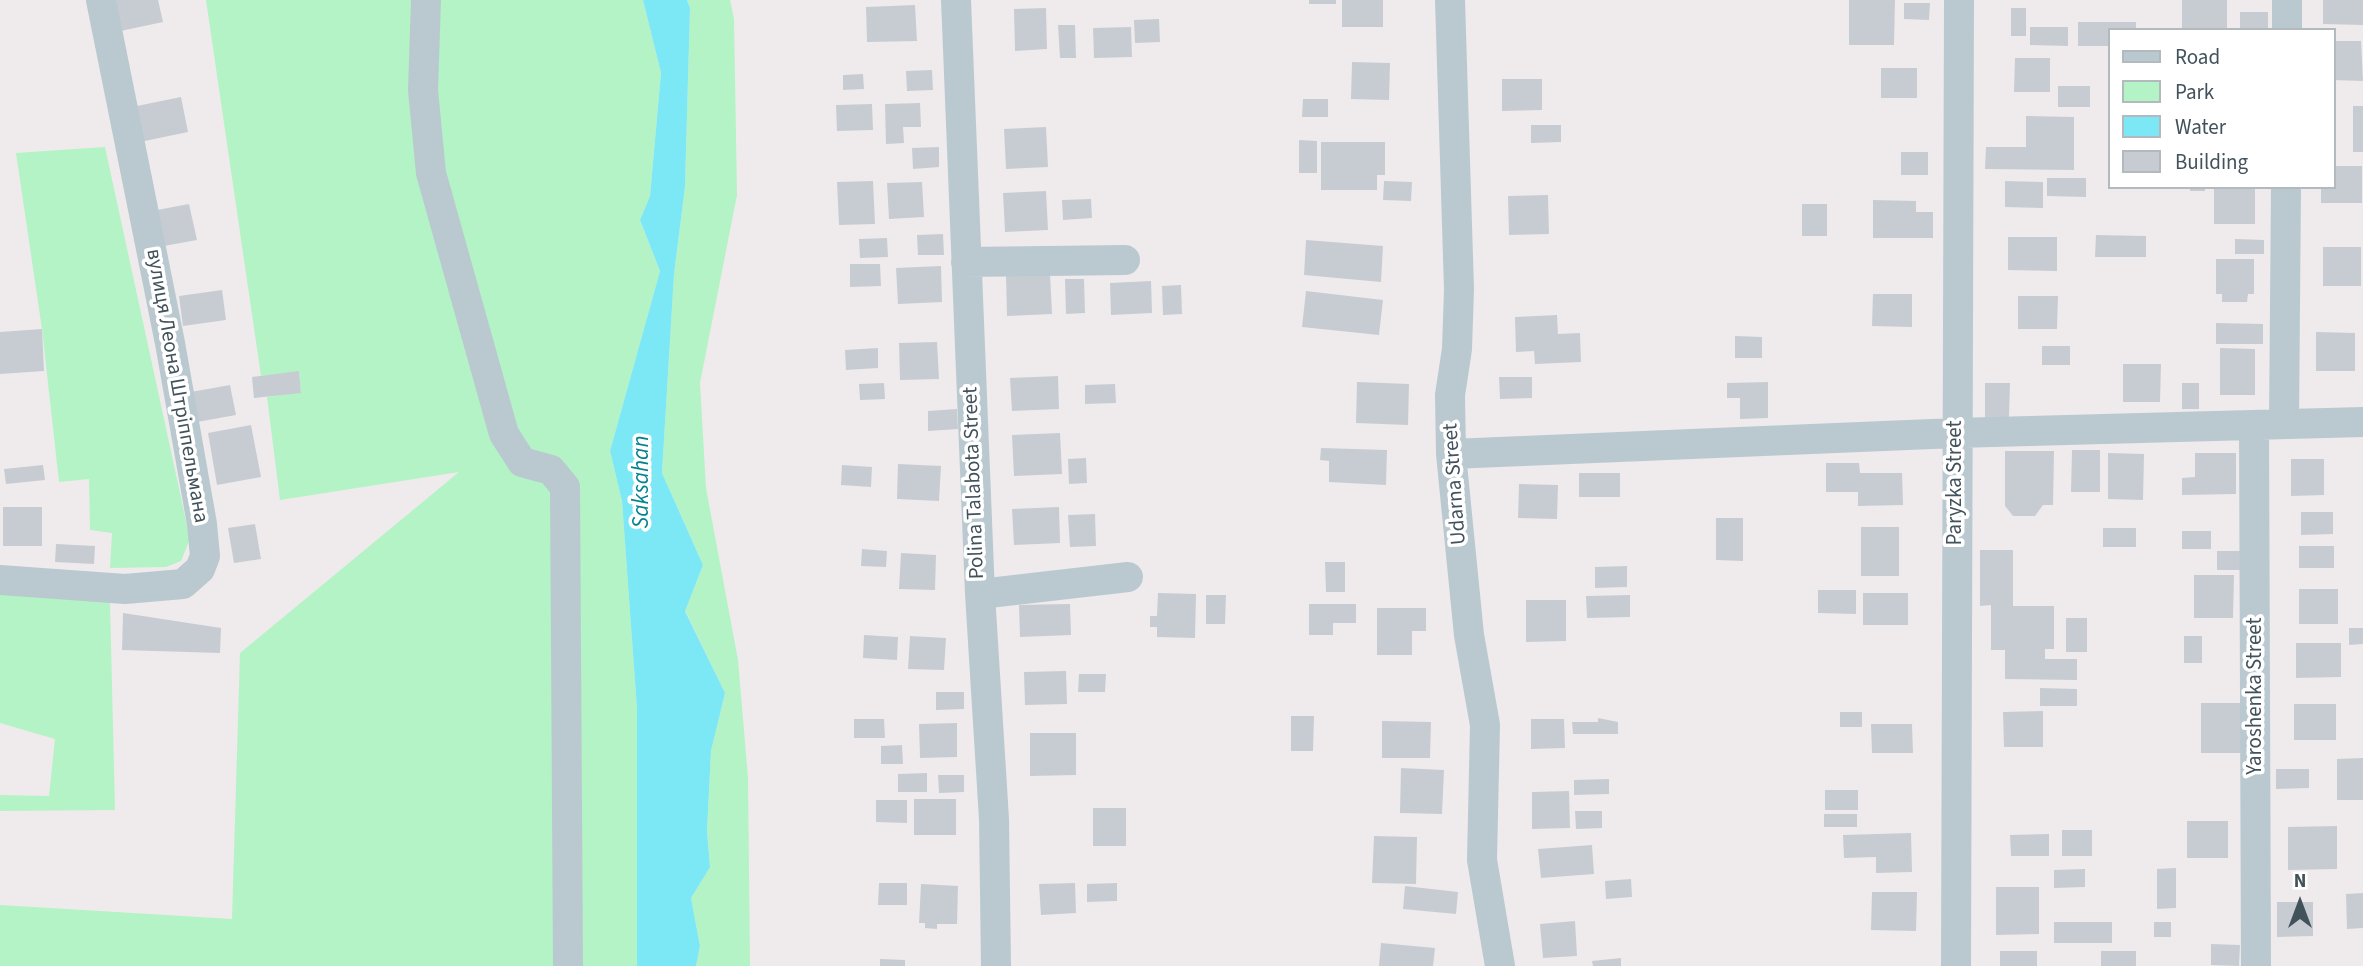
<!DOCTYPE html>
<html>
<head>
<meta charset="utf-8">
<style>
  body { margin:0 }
  #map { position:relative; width:2363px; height:966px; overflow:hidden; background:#efebec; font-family:"Source Sans 3",sans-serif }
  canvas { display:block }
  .legend { position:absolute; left:2108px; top:28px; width:228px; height:161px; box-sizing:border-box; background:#fff; border:2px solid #b3babd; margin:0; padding:9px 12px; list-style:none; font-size:21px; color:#42525b }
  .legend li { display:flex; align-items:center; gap:14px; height:35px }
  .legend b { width:35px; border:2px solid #b3babd }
  .north { position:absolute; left:2265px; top:868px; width:70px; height:70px; -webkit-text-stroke:5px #fff; paint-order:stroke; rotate:0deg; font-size:19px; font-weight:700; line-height:28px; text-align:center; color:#42525b }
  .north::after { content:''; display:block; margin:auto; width:24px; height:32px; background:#42525b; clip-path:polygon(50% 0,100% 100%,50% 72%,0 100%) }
</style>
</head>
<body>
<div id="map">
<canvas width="2363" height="966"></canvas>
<ul class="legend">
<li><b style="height:9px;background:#bac9d0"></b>Road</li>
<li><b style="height:19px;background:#b3f3c5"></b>Park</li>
<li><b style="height:19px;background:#7ce8f5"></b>Water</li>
<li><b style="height:19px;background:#c7ccd2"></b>Building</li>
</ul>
<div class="north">N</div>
</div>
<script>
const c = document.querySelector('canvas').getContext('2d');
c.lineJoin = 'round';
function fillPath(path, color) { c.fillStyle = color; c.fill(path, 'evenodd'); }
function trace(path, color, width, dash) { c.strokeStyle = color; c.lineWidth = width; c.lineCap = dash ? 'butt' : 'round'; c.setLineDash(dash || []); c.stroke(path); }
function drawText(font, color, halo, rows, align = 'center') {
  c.font = font + ' "Source Sans 3",sans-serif'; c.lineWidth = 7; c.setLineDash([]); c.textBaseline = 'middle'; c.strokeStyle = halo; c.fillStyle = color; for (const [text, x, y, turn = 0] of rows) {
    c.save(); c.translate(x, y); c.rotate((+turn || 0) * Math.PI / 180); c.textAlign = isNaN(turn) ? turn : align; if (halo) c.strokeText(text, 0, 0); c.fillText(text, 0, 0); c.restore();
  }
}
fillPath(new Path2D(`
  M206,0H643L661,73L650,196L640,220L660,271L610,451L622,501L637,709V966H0V905L232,919L240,653L459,472L280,500L267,397L301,392L299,372L261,376Z
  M687,0H730L734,19L737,195L700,383L706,488L738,660L748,778L750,966H696L700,946L691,898L710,866L707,831L711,751L725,693L685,610L703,565L662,473L674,274L685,187L690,8Z
  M105,147L190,539L181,561L166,567L110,568L112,533L90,530L89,479L59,482L42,329L16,153Z
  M0,593L110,602L115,810L0,811V795L49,796L55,739L0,723Z`), '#b3f3c5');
fillPath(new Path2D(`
  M643,0H687L690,8L685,187L674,274L662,473L703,565L685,611L725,693L711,751L707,831L710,867L691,898L700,946L696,966H637V709L622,501L610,451L660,271L640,220L650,196L661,73Z`), '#7ce8f5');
fillPath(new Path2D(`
  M109,0H158L163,22L116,32Z
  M1309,0H1336V4H1309Z
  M1342,0H1383V27H1342Z
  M1849,0H1895L1894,45H1849Z
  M2182,0H2227V29H2182Z
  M2323,0H2363V25L2323,24Z
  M1904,3H1930L1929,20L1904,19Z
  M915,5L917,41L867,42L866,7Z
  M1046,8L1047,49L1015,51L1014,9Z
  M2011,8H2026V36H2011Z
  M2240,12H2268V30L2240,29Z
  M1159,19L1160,42L1135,43L1134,20Z
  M2078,22H2136V30H2109V46H2078Z
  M1058,25H1075L1076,58H1060Z
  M1131,27L1132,57L1094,58L1093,28Z
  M2030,27H2068V46L2030,45Z
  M2333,41H2361L2363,81L2333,80Z
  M2015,58H2050V92H2014Z
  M1352,62L1390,63L1389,100L1351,99Z
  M1881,68H1917V98H1881Z
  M932,70L933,90L907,91L906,71Z
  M863,74L864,89L843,90V75Z
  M1502,79H1542V110L1502,111Z
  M2058,86H2090V107H2058Z
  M181,97L188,132L140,142L132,107Z
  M1303,99H1328V117H1302Z
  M920,103L921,127H903L904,143L886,144L885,104Z
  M872,104L873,130L837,131L836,105Z
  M2353,106H2363V152H2353Z
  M2026,116L2074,117V170L1985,169L1986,147H2026Z
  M1531,125H1561V142L1531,143Z
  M1046,127L1048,167L1006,169L1004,129Z
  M1299,140L1317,141V173H1299Z
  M1321,142H1385V175H1377V190H1321Z
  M939,147V167L913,169L912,148Z
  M1901,152H1928V175H1901Z
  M2333,166H2362V203H2321V187H2333Z
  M2047,178H2086V197L2047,196Z
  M873,181L875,224L839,225L837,182Z
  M1384,181L1412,182L1411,201L1383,200Z
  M2005,181L2043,182V208L2005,207Z
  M922,182L924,217L889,219L887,183Z
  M2190,187H2205V191H2190Z
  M2214,187H2255V224H2214Z
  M1046,191L1048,230L1005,232L1003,193Z
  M1548,195L1549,234L1509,235L1508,196Z
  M1091,199L1092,218L1063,220L1062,200Z
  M1873,200L1916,201V212H1933V238H1873Z
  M189,204L197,240L164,246L157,210Z
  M1802,204H1827V236H1802Z
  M943,234L944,255H918L917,235Z
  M2096,235L2146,236V257H2095Z
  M2008,237H2057V271L2008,270Z
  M887,238L888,257L860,258L859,239Z
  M2235,239L2264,240V254H2235Z
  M1306,240L1383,246L1381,282L1304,275Z
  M2323,247H2361V286H2323Z
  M2216,259H2254V294H2248L2247,302H2222V294H2216Z
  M850,264H880L881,286L850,287Z
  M941,266L942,302L898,304L896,268Z
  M1050,274L1052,314L1007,316L1006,275Z
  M1065,279H1084L1085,313L1066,314Z
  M1151,281L1152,313L1111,315L1110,283Z
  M1181,285L1182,314L1163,315L1162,286Z
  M222,290L226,320L183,326L179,296Z
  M1306,291L1383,300L1379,335L1302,327Z
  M1873,294H1912V327L1872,326Z
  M2018,296H2058L2057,329H2018Z
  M1557,315L1558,334L1580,333L1581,362L1535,364L1534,351L1516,352L1515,317Z
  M2216,323L2263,324V344H2216Z
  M42,329L44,371L0,374V332Z
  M2316,332L2355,333V371H2316Z
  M1735,336L1762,337V358H1735Z
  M937,342L939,379L900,380L899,343Z
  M2042,346H2070V365H2042Z
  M878,348V368L846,370L845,350Z
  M2220,348L2255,349V395H2220Z
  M2123,364H2161L2160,402H2123Z
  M299,371L301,393L254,398L252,377Z
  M1058,376L1059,409L1012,411L1010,378Z
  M1499,377H1532V398L1500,399Z
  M1357,382L1409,384L1408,425L1356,423Z
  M1768,382V418L1740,419V398H1727V383Z
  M884,383L885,399L860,400L859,384Z
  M1985,383H2010L2009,418H1985Z
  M2182,383H2199V409H2182Z
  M1115,384L1116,403L1085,404V385Z
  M230,385L236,415L197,422L191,392Z
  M957,409L958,429L928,431V411Z
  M251,425L261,477L217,485L208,433Z
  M1060,433L1062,474L1014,476L1012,435Z
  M1321,448L1387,450L1386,485L1329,482V461L1320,460Z
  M2072,450H2100V492H2071Z
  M2005,451H2054L2053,505H2043L2035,516H2013L2005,506Z
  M2108,453L2144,454L2143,500L2108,499Z
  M2195,453H2236V494L2182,495V478L2195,477Z
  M1086,458L1087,483L1069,484L1068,459Z
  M2291,459H2324V495L2291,496Z
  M1826,463H1859L1860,473H1902L1903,505L1858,506V492H1826Z
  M898,464L941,466L939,501L897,499Z
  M43,465L45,480L6,484L4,469Z
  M842,465L872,467L871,487L841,485Z
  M1579,473H1620V497H1579Z
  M1519,484L1558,485L1557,519L1518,518Z
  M3,507H42V546H3Z
  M1059,507L1060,543L1014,545L1012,509Z
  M2301,512H2333V534L2301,535Z
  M1095,514L1096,546L1070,547L1068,515Z
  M1716,518H1743V561L1716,560Z
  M255,524L261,559L234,563L228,528Z
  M1861,527H1899V576H1861Z
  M2103,528H2136V547H2103Z
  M2182,531H2211V549H2182Z
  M56,544L95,546L94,564L55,562Z
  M2299,546H2334V568H2299Z
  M862,549L887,551L886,567L861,566Z
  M1980,550H2013V606H2054V649H2045V659H2077V680L2005,679V650H1991V605L1980,606Z
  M2217,551H2246V570H2217Z
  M901,553L936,555L935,590L899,589Z
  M1325,562H1345V592H1326Z
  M1627,566V587L1595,588V567Z
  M2194,575H2234L2233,618H2194Z
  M2299,589H2338V624H2299Z
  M1818,590H1856V614L1818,613Z
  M1158,593L1196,594L1195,638L1157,637V627H1150V616H1157Z
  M1863,593H1908V625H1863Z
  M1206,595H1226L1225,624H1206Z
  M1630,595V617L1587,618L1586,596Z
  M1526,600H1566V641L1526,642Z
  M1070,604L1071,635L1020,637L1019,605Z
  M1309,604H1356V623H1333V635H1309Z
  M1377,608H1426V631H1412V655H1377Z
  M123,613L221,628L220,653L122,650Z
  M2066,618H2087V652H2066Z
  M2349,628H2363V644L2349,645Z
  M864,635L898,637L897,660L863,658Z
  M910,636L946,638L944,670L908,669Z
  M2184,636H2202V663H2184Z
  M2296,643H2341V677L2296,678Z
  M1066,671L1067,704L1025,705L1024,672Z
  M1079,674H1106L1105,692H1078Z
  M2040,688L2077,689V706H2040Z
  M936,692H964V709L936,710Z
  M2201,703H2241V753H2201Z
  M2294,704H2336V740H2294Z
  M2043,711V747H2004L2003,712Z
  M1840,712H1862V727H1840Z
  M1291,716H1314L1313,751H1291Z
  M1598,718L1618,722V734H1573L1572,722H1598Z
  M854,719H884L885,738H854Z
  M1531,719H1564L1565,748L1531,749Z
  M1382,721L1431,722L1430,758H1382Z
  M957,723V757L920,758L919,724Z
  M1871,724H1912L1913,753H1872Z
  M1030,733H1076V775L1030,776Z
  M902,745L903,764H881V746Z
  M2363,758V800H2337V759Z
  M1401,768L1444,770L1442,814L1400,813Z
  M2276,769H2309V788L2276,789Z
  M927,773V792H898V774Z
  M938,775H964V792L939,793Z
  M1609,779V794L1574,795V780Z
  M1825,790H1858V810H1825Z
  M1569,791L1570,828L1532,829V792Z
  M914,799H956V835H914Z
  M876,800H907V823L876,822Z
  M1093,808H1126V846H1093Z
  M1575,811H1602V828L1576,829Z
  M1824,814H1857V827H1824Z
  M2187,821H2228V858H2187Z
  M2337,826V869L2288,870V827Z
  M2062,830H2092V856H2062Z
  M1911,833L1912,872L1876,873V857L1844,858L1843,835Z
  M2049,834V856H2011L2010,835Z
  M1374,836L1417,837L1416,884L1372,883Z
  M1592,845L1594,874L1541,878L1538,849Z
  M2176,868V908L2157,909V869Z
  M2085,869V887L2054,888V870Z
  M1631,879L1632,897L1606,899L1605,881Z
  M879,883H907V905H878Z
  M1075,883L1076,913L1041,915L1039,884Z
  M1117,883V901L1087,902V884Z
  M921,884L958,886L957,924H937V929L925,928V923H919Z
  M1405,886L1458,892L1456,914L1403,909Z
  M1996,887H2039V934L1996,935Z
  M1872,892H1917L1916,931L1871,930Z
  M2363,893V928L2347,929L2346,894Z
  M2277,902H2313V936L2277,937Z
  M1575,921L1577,956L1543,958L1540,924Z
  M2054,922H2112V943H2054Z
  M2154,922H2171V937H2154Z
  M1381,943L1435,948L1433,966H1379Z
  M2211,944L2240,945L2239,966L2211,965Z
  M2000,951H2037V966H2000Z
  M2101,951H2136V966H2101Z
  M1621,958V966H1593L1592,961Z
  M880,959L905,960V966H880Z`), '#c7ccd2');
trace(new Path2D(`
  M426,0L423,90L431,173L504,434L522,462L551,470L565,487L568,966
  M956,0L980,594L994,819L996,966
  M1450,0L1459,289L1457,349L1450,395L1451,454L1469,635L1485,725L1482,860L1500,966
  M2287,30V0
  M966,262L1125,260
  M2284,424L2286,187
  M2254,425L2256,966
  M1451,454L1956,433L2363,422
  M0,580L125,589L183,584L200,569L205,556L202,524L170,343L101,0
  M980,594L1128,577
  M1956,966L1959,0`), '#bac9d0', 30);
drawText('21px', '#42525b', '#fff', [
  ["вулиця Леона Штріппельмана",176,386,80],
  ["Polina Talabota Street",975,483,-92],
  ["Paryzka Street",1956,483,-90],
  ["Udarna Street",1456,484,-94],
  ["Yaroshenka Street",2256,696,-90]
]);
drawText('italic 23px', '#038290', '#fff', [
  ["Saksahan",643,482,-90]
]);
</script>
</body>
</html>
